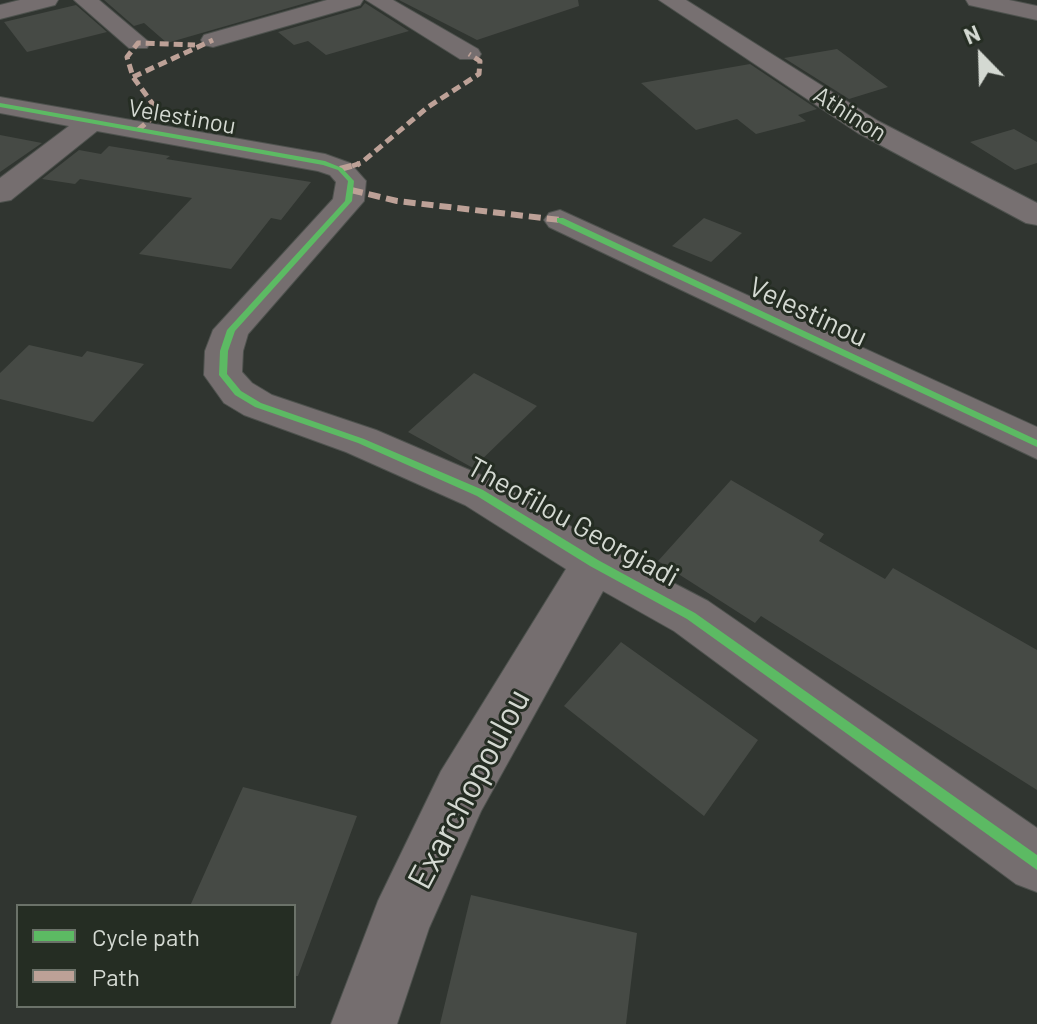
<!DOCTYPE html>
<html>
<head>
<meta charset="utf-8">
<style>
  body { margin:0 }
  #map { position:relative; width:1037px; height:1024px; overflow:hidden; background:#303530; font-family:Barlow,sans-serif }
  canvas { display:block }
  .legend { position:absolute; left:16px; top:904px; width:280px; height:104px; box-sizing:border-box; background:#252d23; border:2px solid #6b7269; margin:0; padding:10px 14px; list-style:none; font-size:24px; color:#d4d9d2 }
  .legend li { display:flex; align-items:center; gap:16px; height:40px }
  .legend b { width:40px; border:2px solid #6b7269 }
  .north { position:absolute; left:941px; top:16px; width:80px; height:80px; -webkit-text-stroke:6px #252d23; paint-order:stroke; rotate:337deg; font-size:22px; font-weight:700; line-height:32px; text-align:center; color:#d4d9d2 }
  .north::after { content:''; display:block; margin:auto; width:28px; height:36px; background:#d4d9d2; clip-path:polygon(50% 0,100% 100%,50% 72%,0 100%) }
</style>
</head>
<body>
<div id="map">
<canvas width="1037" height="1024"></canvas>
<ul class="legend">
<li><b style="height:10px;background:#5cba63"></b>Cycle path</li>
<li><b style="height:10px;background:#bda197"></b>Path</li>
</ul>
<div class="north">N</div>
</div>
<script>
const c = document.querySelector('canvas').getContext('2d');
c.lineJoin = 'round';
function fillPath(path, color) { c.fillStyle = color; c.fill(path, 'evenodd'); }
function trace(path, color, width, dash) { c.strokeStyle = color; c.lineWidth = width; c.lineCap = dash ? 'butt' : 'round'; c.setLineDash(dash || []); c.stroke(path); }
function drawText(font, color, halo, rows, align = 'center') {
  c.font = font + ' Barlow,sans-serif'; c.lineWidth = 6; c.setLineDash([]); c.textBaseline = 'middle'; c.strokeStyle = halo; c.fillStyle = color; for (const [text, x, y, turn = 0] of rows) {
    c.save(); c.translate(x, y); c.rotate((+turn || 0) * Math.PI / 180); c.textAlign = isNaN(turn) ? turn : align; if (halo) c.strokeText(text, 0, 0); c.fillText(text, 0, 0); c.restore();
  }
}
fillPath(new Path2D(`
  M104,0H316L167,43L144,23L134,26Z
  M399,0H578L579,6L477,40Z
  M365,3L409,31L326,55L308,41L294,45L278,32L361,8Z
  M76,5L107,32L27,52L4,22Z
  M837,49L888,87L849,99L784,58Z
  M750,64L817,109L798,115L806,121L756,134L737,119L696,130L641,83Z
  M1014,129L1037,142V163L1015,170L970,142Z
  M0,135L42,143L0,172Z
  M109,146L170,156L166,159L311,182L281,220L271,218L231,269L139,254L192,198L80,179L75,184L42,179L79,150L101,154Z
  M704,218L742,233L711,262L672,246Z
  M29,345L82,357L87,351L144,364L93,422L0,399V373Z
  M474,373L537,406L473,468L408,432Z
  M731,480L824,534L819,541L885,579L893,568L1037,650V790L761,616L755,623L658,561Z
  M621,642L758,740L704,816L564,706Z
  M243,787L357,816L298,976H294V906H190Z
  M471,895L637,933L626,1024H440Z`), '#464a45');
const street = new Path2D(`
  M20,0H58L55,5L0,19V5Z
  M74,0H99L150,43L147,48H129Z
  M327,0H363L360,5L213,47L204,45L201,40L204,35Z
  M366,0H393L478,49L481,54L478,59H460Z
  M966,0H1009L1037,6V20L969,5Z
  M0,97L325,154L350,163L366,181L364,201L248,334L243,351L242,372L252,383L272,395L376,430L495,481L610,550L708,601L1037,828V892L1016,884L674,631L603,591L481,811L429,928L397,1024H331L378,901L441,771L566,569L465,505L346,452L244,415L224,403L204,375L205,351L213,330L333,199L336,182L330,175L318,171L97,131L11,200L0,202V178L69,126L0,113Z
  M560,210L1037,427V459L549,227L544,220L549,213Z`);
const secondary = new Path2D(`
  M659,0H686L878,121L1037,203V225L1026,223L858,133Z`);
trace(street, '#4e524e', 2);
trace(secondary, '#4e524e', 2);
fillPath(street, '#756e6f');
fillPath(secondary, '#777071');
trace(new Path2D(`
  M133,77L213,40
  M138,130L152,118V103L133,77L127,57L138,43L195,45
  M352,166L361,163L428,107L479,74L480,61L469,54`), '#bda197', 5, [9, 5]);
trace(new Path2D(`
  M340,169L359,164
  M351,190L397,201L560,220`), '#bda197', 6, [12, 6]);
fillPath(new Path2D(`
  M0,103L325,161L342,168L354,181L352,201L235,331L228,351L227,374L241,391L261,403L364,439L483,490L598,560L695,613L1037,855V870L687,619L590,566L477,496L358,443L255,407L235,395L219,375L220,351L227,330L345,201L348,181L338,170L323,165L0,107Z
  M557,218H563L1037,440V447L557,222Z`), '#5cba63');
drawText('24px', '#d4d9d2', '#252d23', [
  ["Athinon",850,114,32],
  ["Velestinou",182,117,10]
]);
drawText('28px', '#d4d9d2', '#252d23', [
  ["Velestinou",808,312,25],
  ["Theofilou Georgiadi",573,522,29]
]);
drawText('34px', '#d4d9d2', '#252d23', [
  ["Exarchopoulou",469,789,-62]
]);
</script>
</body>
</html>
